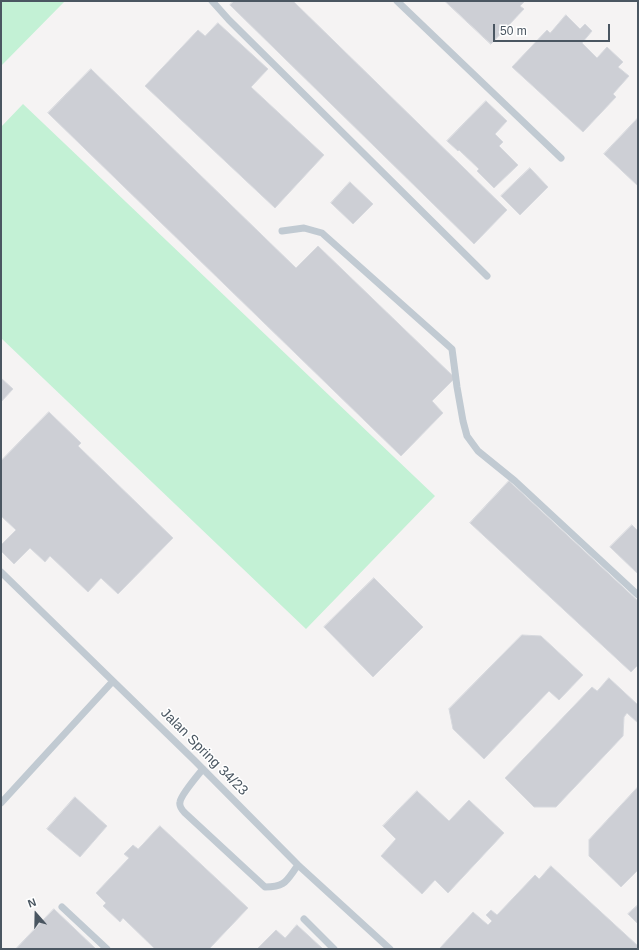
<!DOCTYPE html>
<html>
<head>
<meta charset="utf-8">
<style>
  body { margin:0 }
  #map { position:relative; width:639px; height:950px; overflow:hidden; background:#f5f3f3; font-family:Helvetica,sans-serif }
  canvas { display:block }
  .frame { position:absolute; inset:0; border:2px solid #4a5661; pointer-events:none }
  .north { position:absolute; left:16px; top:894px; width:40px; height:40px; -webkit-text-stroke:3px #fff; paint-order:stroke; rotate:340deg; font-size:11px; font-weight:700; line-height:16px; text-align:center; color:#4a5661 }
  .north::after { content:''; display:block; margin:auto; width:14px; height:18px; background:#4a5661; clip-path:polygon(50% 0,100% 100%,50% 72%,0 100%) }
  .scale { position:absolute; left:493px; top:24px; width:117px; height:18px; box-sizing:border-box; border:2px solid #4a5661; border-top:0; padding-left:5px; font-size:12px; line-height:14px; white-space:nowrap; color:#4a5661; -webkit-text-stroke:3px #fff; paint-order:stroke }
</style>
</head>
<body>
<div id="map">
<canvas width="639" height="950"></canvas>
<div class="frame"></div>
<div class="north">N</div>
<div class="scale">50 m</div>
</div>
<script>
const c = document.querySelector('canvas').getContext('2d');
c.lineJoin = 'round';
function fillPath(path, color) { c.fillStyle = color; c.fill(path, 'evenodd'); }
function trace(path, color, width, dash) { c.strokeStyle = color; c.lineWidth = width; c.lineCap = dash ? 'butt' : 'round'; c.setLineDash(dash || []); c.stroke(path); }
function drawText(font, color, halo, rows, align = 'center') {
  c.font = font + ' Helvetica,sans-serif'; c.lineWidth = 3; c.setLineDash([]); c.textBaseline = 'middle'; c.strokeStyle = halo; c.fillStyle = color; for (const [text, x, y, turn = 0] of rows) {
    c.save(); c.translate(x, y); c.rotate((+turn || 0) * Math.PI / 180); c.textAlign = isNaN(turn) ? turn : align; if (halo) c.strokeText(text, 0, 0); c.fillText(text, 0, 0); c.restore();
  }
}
fillPath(new Path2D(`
  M1,1H65L1,66Z
  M23,104L435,496L306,629L1,338V127Z`), '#c3f1d5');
const building = new Path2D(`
  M234,1H293L507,210L474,244L230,5Z
  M445,1H525L520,6L524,9L491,44Z
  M566,15L580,29L585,24L592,31L582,43L597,58L607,47L623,62L618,67L629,76L613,94L616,97L583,132L512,67L547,30L550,33Z
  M218,23L268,69L251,87L324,155L275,208L145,86L198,30L205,36Z
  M91,69L296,268L318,246L455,378L432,401L443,413L401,456L48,113Z
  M486,101L507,121L495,134L503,142L499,146L518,165L494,188L477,171L479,169L459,150L458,151L447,141Z
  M638,118V186L604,154Z
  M530,168L548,187L520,215L501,196Z
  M350,182L373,204L353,224L331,203Z
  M1,378L13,389L1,402Z
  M49,412L81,443L78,446L173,538L118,594L101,578L88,592L50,556L45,562L30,548L14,564L1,551V545L16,530L1,516V461Z
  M509,481L638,601V665L631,672L470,523Z
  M632,525L638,531V574L610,547Z
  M374,578L423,627L373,677L324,627Z
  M522,635L541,636L583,675L559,700L549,691L484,759L453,729L449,709Z
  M609,678L638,705V723L627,713L624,717L623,736L556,807H534L505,778L592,687L597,691Z
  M638,787V870L621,887L589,856V840Z
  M417,791L449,821L469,800L504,833L448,893L435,880L422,894L381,856L396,839L383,826Z
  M75,797L107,826L80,857L47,829Z
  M160,826L248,908L209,949H155L123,918L120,922L103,906L106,903L96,893L129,858L124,854L133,845L138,849Z
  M551,866L638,946V949H441L440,948L473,912L488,925L492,921L486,915L491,910L497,915L535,875L539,879Z
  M638,905V924L628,914Z
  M54,909L96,949H16Z
  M297,925L323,949H257L276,930L285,938Z`);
fillPath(building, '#cdcfd5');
trace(building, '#d7d9de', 1);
trace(new Path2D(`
  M212,1L229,20L487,276
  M397,1L561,158
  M282,231L304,228L322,233L452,349L457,387L463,421L467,436L478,451L515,481L638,595
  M1,572L194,760L298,865L390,949
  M203,769C198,775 181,795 180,802C179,806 182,810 185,813L265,887C286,887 286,881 298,865
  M1,803L113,681
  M62,907L107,949
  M304,919L334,949`), '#c1cad2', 7);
drawText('14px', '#4a5661', '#fff', [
  ["Jalan Spring 34/23",204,752,45]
]);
</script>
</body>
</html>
